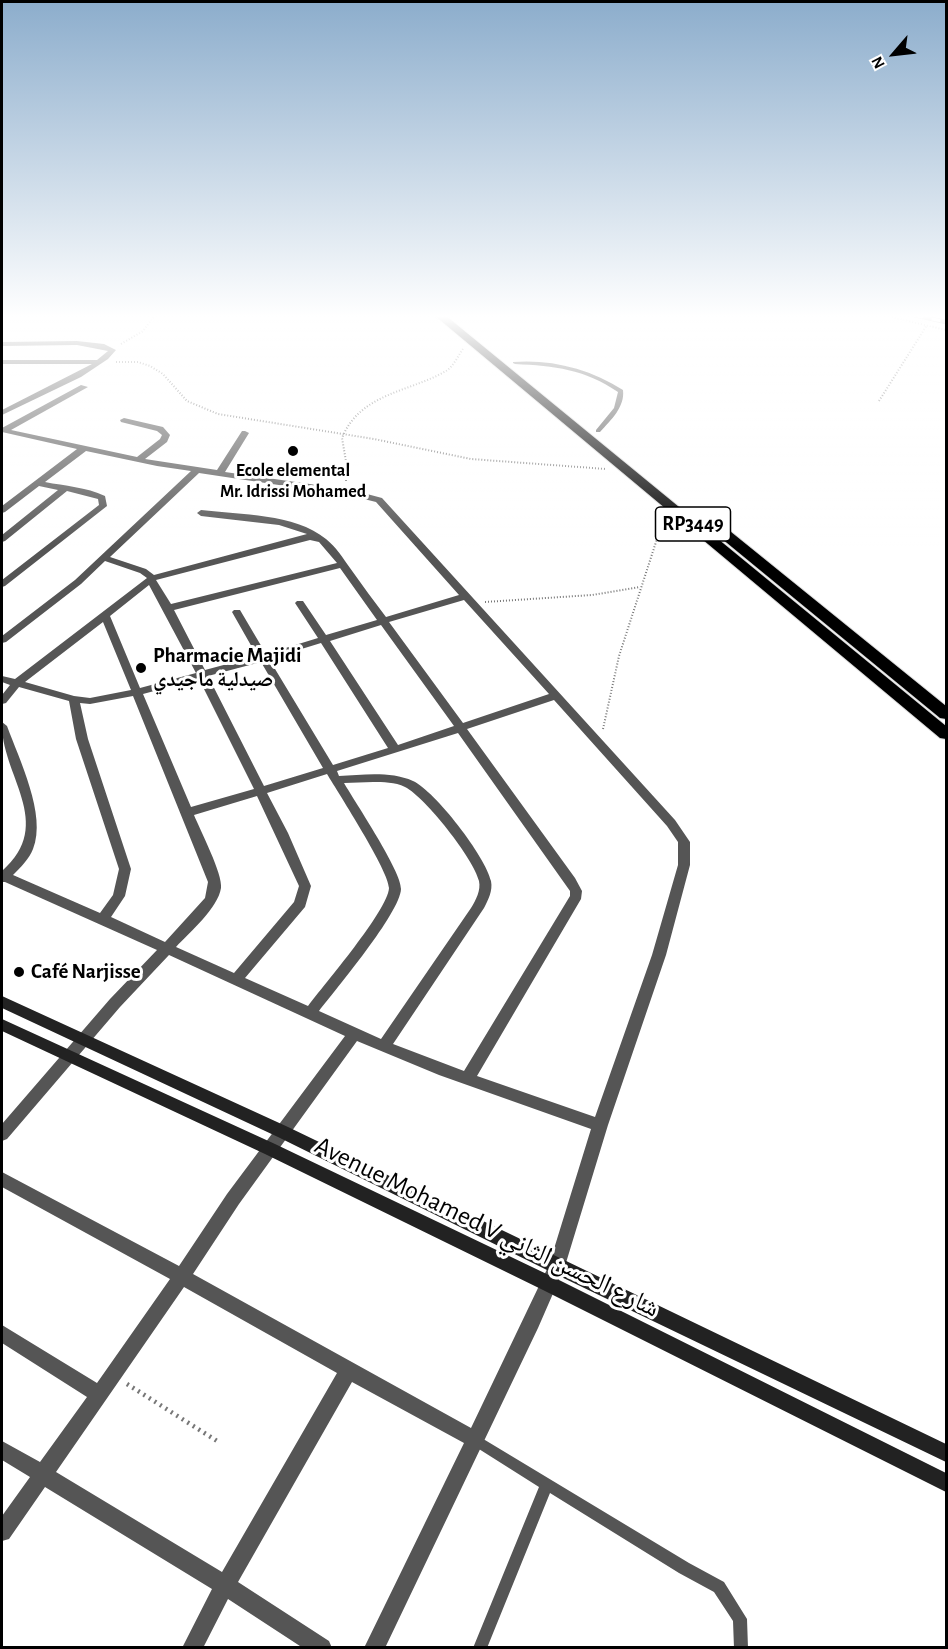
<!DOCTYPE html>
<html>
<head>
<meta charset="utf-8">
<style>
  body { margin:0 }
  #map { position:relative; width:948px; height:1649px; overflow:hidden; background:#fff; font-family:"Alegreya Sans",sans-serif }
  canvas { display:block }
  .frame { position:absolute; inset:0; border:3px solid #000; pointer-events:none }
  .north { position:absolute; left:864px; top:24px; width:60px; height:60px; -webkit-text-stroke:4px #fff; paint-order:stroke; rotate:242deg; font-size:16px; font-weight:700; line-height:24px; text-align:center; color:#000 }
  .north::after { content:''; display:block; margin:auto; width:21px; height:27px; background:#000; clip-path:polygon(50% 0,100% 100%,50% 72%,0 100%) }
</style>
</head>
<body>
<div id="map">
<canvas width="948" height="1649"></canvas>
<div class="frame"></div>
<div class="north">N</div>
</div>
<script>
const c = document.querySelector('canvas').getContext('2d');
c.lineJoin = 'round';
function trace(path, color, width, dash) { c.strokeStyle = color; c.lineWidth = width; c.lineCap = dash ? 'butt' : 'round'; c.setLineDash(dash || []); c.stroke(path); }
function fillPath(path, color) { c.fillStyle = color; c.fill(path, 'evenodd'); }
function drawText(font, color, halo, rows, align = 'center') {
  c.font = font + ' "Alegreya Sans","Noto Naskh Arabic",sans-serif'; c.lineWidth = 6; c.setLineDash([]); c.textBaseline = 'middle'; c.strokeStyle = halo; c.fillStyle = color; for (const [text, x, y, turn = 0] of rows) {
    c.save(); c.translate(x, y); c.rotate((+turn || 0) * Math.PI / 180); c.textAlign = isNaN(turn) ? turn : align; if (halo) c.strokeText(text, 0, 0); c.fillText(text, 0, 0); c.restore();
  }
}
const highway = new Path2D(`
  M434,315H445L946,726V739L940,738Z
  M715,522L720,523L946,706V719L940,718L710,529L708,526L710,523Z`);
trace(highway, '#dbdbdb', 2);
trace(new Path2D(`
  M883,315L946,330
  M121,344L143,331L155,315
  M116,362H138L150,366L163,374L187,401L218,414L374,439L471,459L606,469
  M879,401L927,325
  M346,481L347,467L342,438C360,393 410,392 446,371C453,367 458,356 463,349
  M485,602L592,595L640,587
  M603,729L619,656L656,542L662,516`), '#777', 2, [1, 2]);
trace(new Path2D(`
  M127,1384L217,1441`), '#777', 4.5, [2, 4.5]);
fillPath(new Path2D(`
  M513,362C552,359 590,369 623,390C625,407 611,420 600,432H596V430L614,408L618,392C584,369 555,366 515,364L513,363Z
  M475,1434L689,1563L724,1582L747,1619L748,1648H734L733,1621L714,1592L679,1573L550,1493L487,1648H473L539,1487L471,1444L469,1440L471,1436Z`), '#555');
fillPath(new Path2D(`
  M77,341L104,344L116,350L108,359L81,377L2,415V410L92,364H2V360H97L108,351L77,345L2,346V342Z
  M81,385L88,387L11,430L137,457L160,439L162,435L157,431L121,422L120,420L124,418L163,427L170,435L167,442L145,459L217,470L242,431H245L249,433L225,472L352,490L382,498L675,820L690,842V865L666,955L608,1125L565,1266L538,1328L385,1648H364L464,1443L352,1382L238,1582L329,1641L332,1648H303L228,1599L203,1648H182L212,1589L45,1487L9,1539L2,1541V1516L30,1477L2,1460V1441L40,1462L87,1397L2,1343V1325L97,1383L170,1279L2,1187V1172L179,1266L227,1194L345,1036L169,955L120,1007L7,1139L2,1141V1124L110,999L157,950L5,882H2V871C57,823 0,775 2,722L7,726C19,759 47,815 33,849C29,859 21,867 13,875L100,913L113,895L119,869L76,739L69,701L19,687L6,703L2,704V695L10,685L2,682V676L15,679L147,578L140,573L105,561L81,584L6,642L2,643V636L75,580L191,471L157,466L86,451L45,482C65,486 86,487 105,496L107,506L5,586L2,587V580L99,505L98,499L67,491L5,541L2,542V535L58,490L39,486L5,512L2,513V506L77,449L2,432V428ZM199,473L352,496L376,502L459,595L386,617C374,601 362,585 350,568C343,558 336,547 326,539C294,513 241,515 201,510L197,513L201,516L279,525L307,534L154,575L146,569L110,557ZM310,540L319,542L337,563L171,604L156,580ZM340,568L377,620L326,635L303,601H297L295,603L318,638L266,654L240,610H234L232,612L257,656L205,670L174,610ZM149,585L196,673L140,688L110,616ZM464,600L549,694L463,723L389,622ZM103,622L131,690L90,698L74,696L25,682ZM381,625L454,726L398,745L330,641ZM321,643L388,748L333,765L269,659ZM261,662L323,768L264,786L208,676ZM199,679L254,789L191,807L143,694ZM133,696L208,882L205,898L165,942L111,917L125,896L131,869L88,739L80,703L90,704ZM554,700L667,826L678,842V865L652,955L595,1117L477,1076L581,899L582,891L575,878L467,729ZM458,733L570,891V896L464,1071L393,1044L484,908C488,900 493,891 491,881C486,857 435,791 413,781C390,771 363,775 339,776L337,771ZM327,774C339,794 389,871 389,888C388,910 324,985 308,1006L245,978L305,907L311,886L288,833L267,793ZM373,782C383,782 395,782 405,787C425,797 474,859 479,881C481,890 476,900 471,908L381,1039L319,1011C336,989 400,913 401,889C402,872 355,802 344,783ZM257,796L299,886L294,902L234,973L176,947C190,932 218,908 221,888C223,874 200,830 194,815ZM357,1041L439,1075L591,1129L549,1265L471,1428L193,1274L239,1204ZM184,1287L337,1373L222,1572L56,1472Z`), '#555');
fillPath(new Path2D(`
  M2,996L288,1127L946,1444V1462L551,1272L278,1137L2,1008Z
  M2,1019L275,1144L555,1278L946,1473V1492L543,1290L265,1154L2,1031Z`), '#222');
fillPath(highway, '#000');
const rail = new Path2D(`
  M914,315L946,322`);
trace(rail, '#000', 4.5);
trace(rail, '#fff', 3, [9]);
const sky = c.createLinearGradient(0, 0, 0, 546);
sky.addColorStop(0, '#8cadcc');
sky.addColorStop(0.58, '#fff');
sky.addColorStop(1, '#ffffff00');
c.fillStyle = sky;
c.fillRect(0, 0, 948, 546);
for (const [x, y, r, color] of [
  [293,451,6,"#000"],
  [141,668,6,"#000"],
  [19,972,6,"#000"]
]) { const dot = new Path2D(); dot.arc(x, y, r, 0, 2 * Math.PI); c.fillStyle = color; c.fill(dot); trace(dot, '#fff', 2); }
drawText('bold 18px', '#000', '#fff', [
  ["Ecole elemental",293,471],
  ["Mr. Idrissi Mohamed",293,492]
]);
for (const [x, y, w] of [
  [693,524,75]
]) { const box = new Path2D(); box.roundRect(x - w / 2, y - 17, w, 34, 4.5); c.fillStyle = '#fff'; c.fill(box); trace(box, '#000', 1.5); }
drawText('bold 20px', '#000', null, [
  ["RP3449",693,524]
]);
drawText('bold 21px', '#000', '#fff', [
  ["Pharmacie Majidi",153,656],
  ["صيدلية ماجيدي",153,680],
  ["Café Narjisse",31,972]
], 'left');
drawText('26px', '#000', '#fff', [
  ["Avenue Mohamed V شارع الحسن الثاني",487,1227,26]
]);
</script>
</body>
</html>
